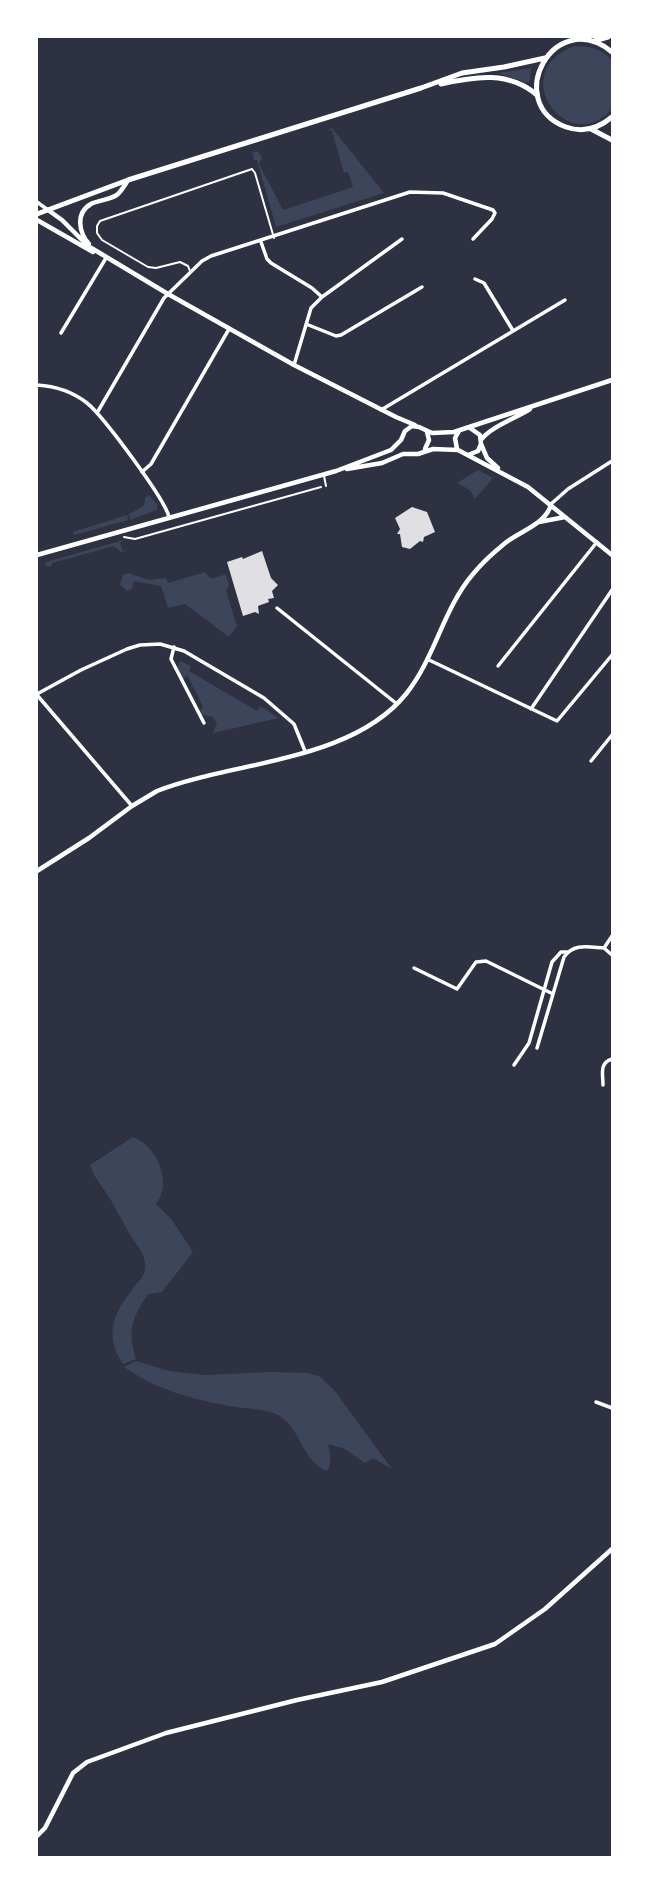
<!DOCTYPE html>
<html>
<head>
<meta charset="utf-8">
<style>
  body { margin:0 }
  #map { position:relative; width:649px; height:1894px; overflow:hidden; background:#2d3142; font-family:Cabin,sans-serif }
  canvas { display:block }
  .frame { position:absolute; inset:0; border:38px solid #fff; pointer-events:none }
</style>
</head>
<body>
<div id="map">
<canvas width="649" height="1894"></canvas>
<div class="frame"></div>
</div>
<script>
const c = document.querySelector('canvas').getContext('2d');
c.lineJoin = 'round';
function fillPath(path, color) { c.fillStyle = color; c.fill(path, 'evenodd'); }
function trace(path, color, width, dash) { c.strokeStyle = color; c.lineWidth = width; c.lineCap = dash ? 'butt' : 'round'; c.setLineDash(dash || []); c.stroke(path); }
fillPath(new Path2D(`
  M575,46C591,46 602,49 612,61V109C568,159 504,71 575,46Z
  M531,68L529,83L498,73Z
  M332,128L384,193L276,227L257,160H254L252,153L258,151L262,158L259,164L283,210L353,187L348,172L344,173L332,131L328,130Z
  M478,470L493,478L475,499L470,490L457,483Z
  M149,495L157,504V510L130,520L129,514L144,506L145,498Z
  M127,515L128,520L74,535L73,532Z
  M124,540L120,543L122,550L127,551L121,552L114,546L52,563L51,567L45,565L46,562Z
  M205,572L210,578H215L226,574L229,586L226,591L237,626L229,637L185,604L168,608L161,586L134,581L132,589L127,591L120,584L123,575L128,573L149,580L166,578L168,583Z
  M180,661L191,666L189,671L257,711L260,706L279,718L213,733L217,723L213,717L202,715L200,712L203,706L187,675L183,680L177,669Z
  M133,1137C157,1146 173,1183 156,1204L172,1220L193,1252L162,1292L148,1294C132,1319 127,1329 136,1359L123,1364C103,1334 114,1313 134,1287C140,1280 147,1273 145,1263C144,1252 136,1244 130,1235C123,1222 116,1209 109,1197C102,1186 94,1178 90,1165Z
  M136,1361L169,1371L205,1375L272,1372L307,1373L319,1376L334,1390L392,1469L373,1458L365,1463L345,1449L328,1444C330,1454 333,1461 327,1471C301,1461 301,1427 278,1415C266,1409 249,1409 236,1407C195,1400 158,1391 124,1367Z`), '#3c4559');
fillPath(new Path2D(`
  M412,507L427,512L435,532L424,537L423,542L420,541L410,549L402,547L400,534H397L400,529L395,518Z
  M262,551L271,578L278,585L272,591L274,598L268,599L269,602L258,606L259,614L255,612L243,616L227,562L242,557L243,559Z`), '#e0e0e3');
trace(new Path2D(`
  M124,537L135,539L321,487`), '#fff', 2);
trace(new Path2D(`
  M190,271L188,266L180,262L156,268L148,267L102,240L97,233V226L100,221L252,169L255,173L274,238
  M324,476L326,486`), '#fff', 2);
trace(new Path2D(`
  M37,202L48,210
  M261,242L267,259L271,263L312,288L322,297L311,308L294,365
  M475,279L484,283L512,329
  M322,297L402,239
  M306,324L336,336L341,335L422,287
  M61,333L106,258
  M37,385C54,386 73,392 87,403C103,416 165,499 169,517
  M381,410L565,300
  M97,413L164,298L202,261L211,256L410,192L443,193L493,210L495,213L492,219L473,239
  M142,472L151,464L229,329
  M551,504L568,489L612,461
  M277,608L397,704
  M174,647L171,659L204,723
  M427,659L557,721L612,655
  M498,666L597,542
  M37,694L81,670L127,649L140,645L160,644L184,651L264,698L294,724L305,751
  M37,695L132,806
  M531,709L612,590
  M591,761L612,735
  M604,948L612,955
  M414,968L457,989L476,962L486,961L553,994
  M537,1048L564,957C574,943 588,947 604,948L612,936
  M514,1065L529,1043L552,962L561,952H568
  M603,1085C603,1074 599,1063 612,1059
  M596,1402L612,1408`), '#fff', 3.5);
trace(new Path2D(`
  M48,210L62,220L88,246L168,294L294,365L396,417L415,425
  M37,220L93,252
  M89,244C79,233 75,213 91,204C99,200 111,200 118,194C121,191 125,185 128,180
  M481,440C490,427 516,418 530,409
  M481,444L487,458L498,468
  M425,449L429,440L427,432
  M457,449L455,438L459,431
  M468,455L478,451L481,444L480,435L470,428
  M347,469L382,463L403,454H418L433,449L458,450L528,487L612,555
  M539,522L565,517
  M37,555L336,471L391,450L401,440L405,431L412,426L419,427L432,433L454,432L612,380
  M37,871L89,838L132,806L157,791C234,761 351,762 406,694C435,658 443,609 473,574C482,563 493,553 504,544C518,532 547,524 551,504
  M37,1836L45,1828L73,1773L87,1762L166,1733L297,1700L382,1682L495,1644L545,1609L612,1549`), '#fff', 4.5);
trace(new Path2D(`
  M594,41L608,37
  M612,52C554,5 502,103 566,127C583,133 599,128 612,117
  M441,84C476,76 509,71 537,95
  M591,129L612,140
  M37,214L128,180L421,88L462,73L504,67L545,58`), '#fff', 5);
</script>
</body>
</html>
